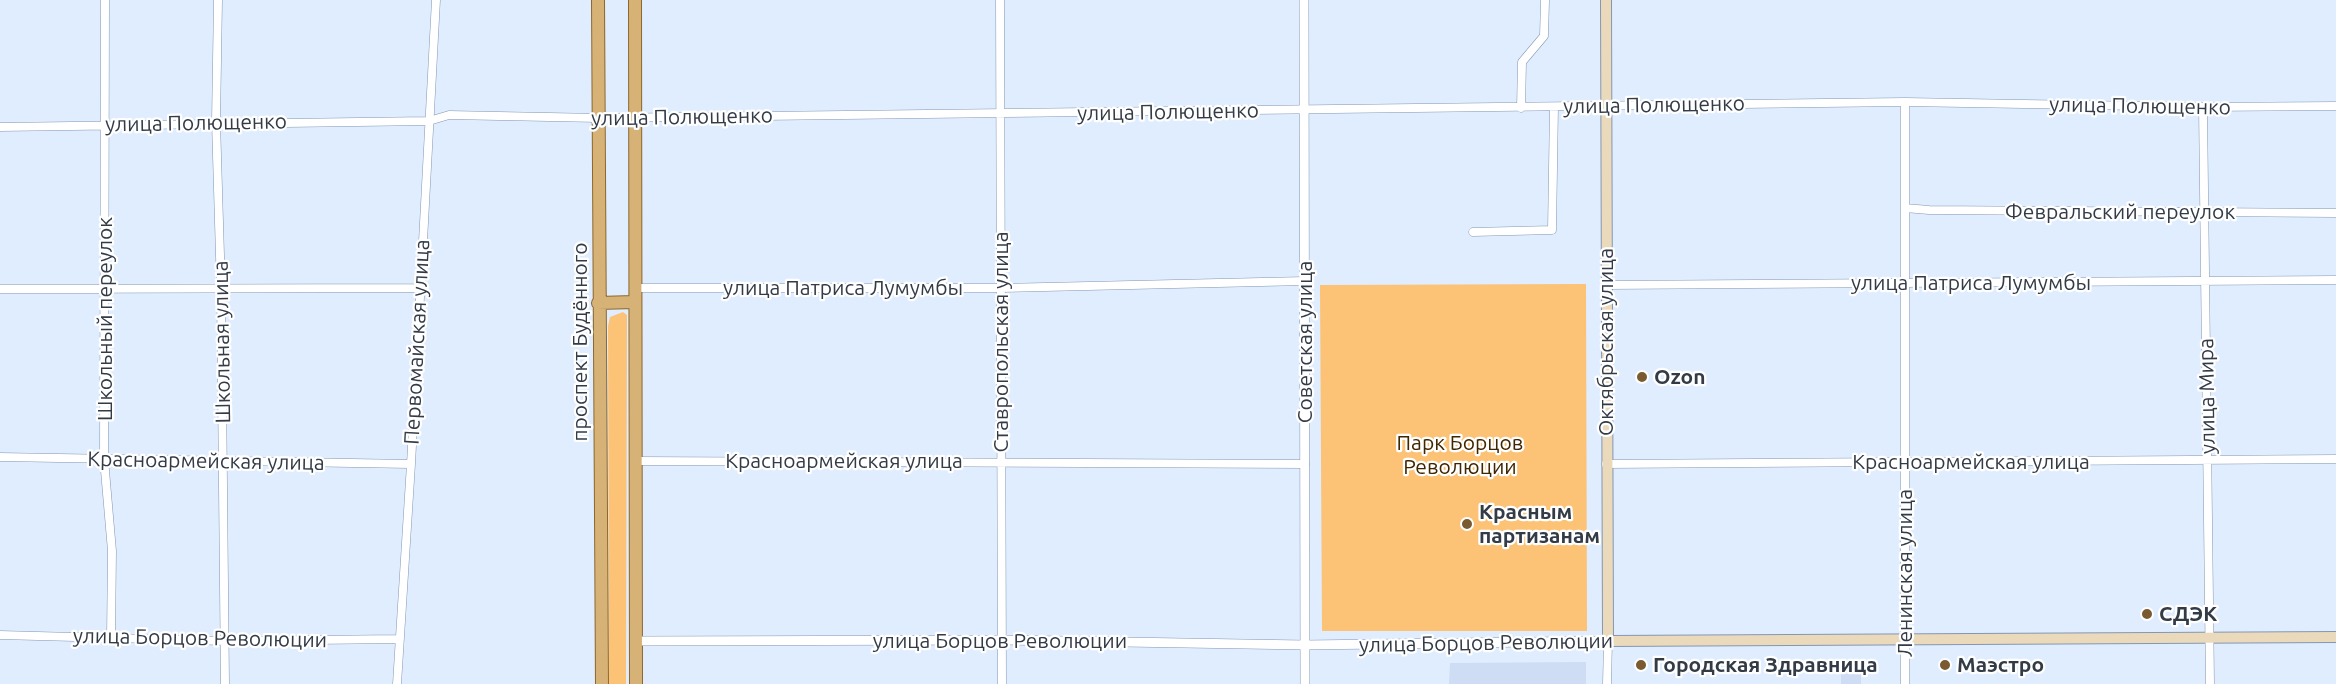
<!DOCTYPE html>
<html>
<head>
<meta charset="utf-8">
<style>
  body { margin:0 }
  canvas { display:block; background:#dfedff }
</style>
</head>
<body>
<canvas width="2336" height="684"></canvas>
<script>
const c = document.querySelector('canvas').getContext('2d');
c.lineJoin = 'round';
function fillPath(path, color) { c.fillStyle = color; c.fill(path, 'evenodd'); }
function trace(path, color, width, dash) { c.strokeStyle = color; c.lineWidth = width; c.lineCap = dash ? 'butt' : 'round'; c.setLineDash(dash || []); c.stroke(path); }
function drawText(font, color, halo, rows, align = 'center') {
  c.font = font + ' Ubuntu,sans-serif'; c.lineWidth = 4.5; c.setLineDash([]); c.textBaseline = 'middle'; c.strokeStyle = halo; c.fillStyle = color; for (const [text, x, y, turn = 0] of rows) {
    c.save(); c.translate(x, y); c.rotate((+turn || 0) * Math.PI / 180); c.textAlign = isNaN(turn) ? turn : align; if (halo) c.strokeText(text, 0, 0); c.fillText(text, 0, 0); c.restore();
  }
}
fillPath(new Path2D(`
  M1841,661H1861V684H1841Z
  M1586,662V684H1449L1450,663Z`), '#ceddf3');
fillPath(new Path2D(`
  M1586,284L1587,631H1322L1320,285Z
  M623,312L627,315L626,684H609L608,326L610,317Z`), '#fcc276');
const minor = new Path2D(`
  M105,0L104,459L112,551L111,638
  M218,0L216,122L221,289L225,684
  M1000,0L1002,684
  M2203,107L2210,684
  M1521,108L1522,62L1544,36L1545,1
  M0,127L429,121L449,115L599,118L1905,102L2203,107L2336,106
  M1905,208L1929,210L2336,213
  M1473,232L1552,230L1554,107
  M1606,285L2336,280
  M634,288H1001L1305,281
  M0,289L420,288
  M0,457L411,464
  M635,461L1305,464
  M1606,464L2336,459
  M0,635L225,641L399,639
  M397,684L411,464L436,0
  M1607,684L1608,641
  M1905,684V102`);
const tertiary = new Path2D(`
  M1304,0L1305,684
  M636,641L1003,640L1305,645L1608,641`);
const secondary = new Path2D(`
  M1606,0L1608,641L2336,637`);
const primary = new Path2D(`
  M598,0L602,684
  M635,0L636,684
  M598,303L634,302`);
trace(minor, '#8397b3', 9);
trace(tertiary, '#8397b3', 10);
trace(secondary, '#8397b3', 12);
trace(primary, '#8d672b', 14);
trace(minor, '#fff', 8);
trace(tertiary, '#fff', 9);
trace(secondary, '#ebd9bb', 10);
trace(primary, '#d7b277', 12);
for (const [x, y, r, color] of [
  [1642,377,6,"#7a5a30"],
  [1467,524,6,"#7a5a30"],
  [2147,614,6,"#7a5a30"],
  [1641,665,6,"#7a5a30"],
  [1945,665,6,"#7a5a30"]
]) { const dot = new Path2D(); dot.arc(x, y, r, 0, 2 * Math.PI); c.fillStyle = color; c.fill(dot); trace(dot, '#fff', 2); }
drawText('21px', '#333b47', '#fff', [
  ["улица Полющенко",1654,105,-1],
  ["улица Полющенко",2140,106,1],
  ["улица Полющенко",1168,112,-1],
  ["улица Полющенко",682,117,-1],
  ["улица Полющенко",196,123,-1],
  ["Февральский переулок",2120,212],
  ["улица Патриса Лумумбы",1971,283],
  ["улица Патриса Лумумбы",843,288],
  ["Школьный переулок",105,319,-90],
  ["Школьная улица",222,342,-91],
  ["Первомайская улица",417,342,-87],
  ["проспект Будённого",580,342,-90],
  ["Ставропольская улица",1001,342,-90],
  ["Советская улица",1305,342,-90],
  ["Октябрьская улица",1606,342,-90],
  ["улица Мира",2207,396,-91],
  ["Красноармейская улица",206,461,1],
  ["Красноармейская улица",844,461],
  ["Красноармейская улица",1971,462],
  ["Ленинская улица",1905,573,-90],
  ["улица Борцов Революции",200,638,1],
  ["улица Борцов Революции",1000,641],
  ["улица Борцов Революции",1486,643,-1]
]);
drawText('bold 21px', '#333b47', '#fff', [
  ["Ozon",1654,377],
  ["Красным",1479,512],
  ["партизанам",1479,536],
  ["СДЭК",2159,614],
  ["Городская Здравница",1653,665],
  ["Маэстро",1957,665]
], 'left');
drawText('21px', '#3f2600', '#fff', [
  ["Парк Борцов",1460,443],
  ["Революции",1460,467]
]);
</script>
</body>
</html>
